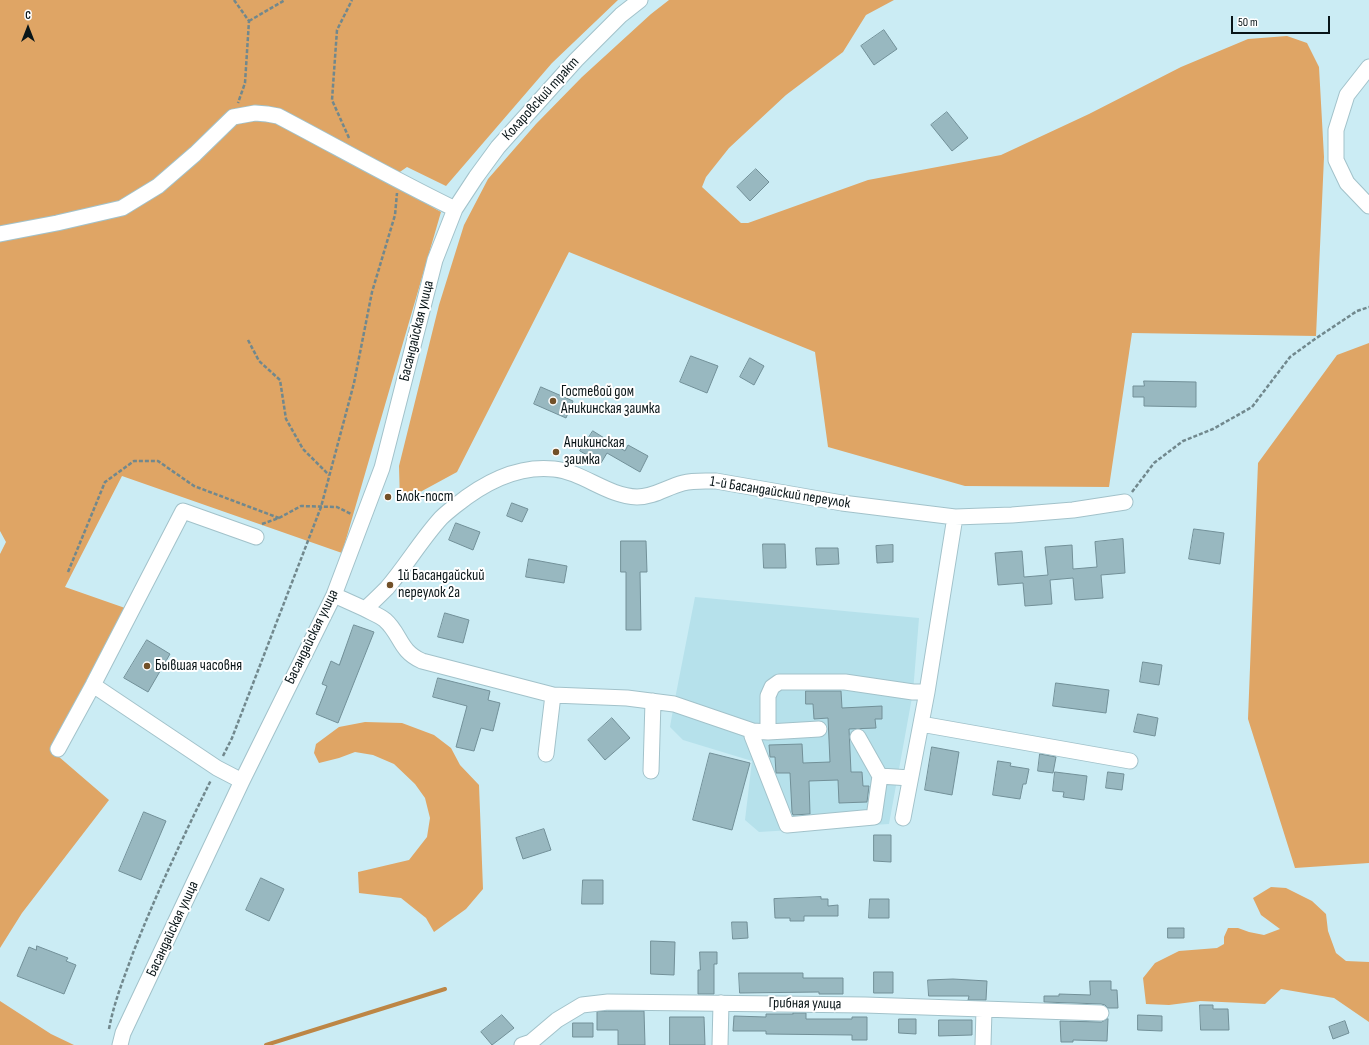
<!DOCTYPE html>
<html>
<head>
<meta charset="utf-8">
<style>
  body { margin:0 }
  #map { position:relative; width:1369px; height:1045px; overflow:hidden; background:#cbecf4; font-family:"Sofia Sans Condensed",sans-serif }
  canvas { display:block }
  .north { position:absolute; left:8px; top:8px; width:40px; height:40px; -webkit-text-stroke:3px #fff; paint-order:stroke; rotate:0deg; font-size:11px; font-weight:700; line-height:16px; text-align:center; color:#091518 }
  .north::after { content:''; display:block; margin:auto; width:14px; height:18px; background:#091518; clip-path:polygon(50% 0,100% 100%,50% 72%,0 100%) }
  .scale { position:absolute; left:1231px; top:16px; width:99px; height:18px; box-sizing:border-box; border:2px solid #091518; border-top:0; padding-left:5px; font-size:12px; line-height:14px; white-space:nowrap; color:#091518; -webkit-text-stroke:3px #fff; paint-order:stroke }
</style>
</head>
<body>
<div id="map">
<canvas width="1369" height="1045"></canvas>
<div class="north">С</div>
<div class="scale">50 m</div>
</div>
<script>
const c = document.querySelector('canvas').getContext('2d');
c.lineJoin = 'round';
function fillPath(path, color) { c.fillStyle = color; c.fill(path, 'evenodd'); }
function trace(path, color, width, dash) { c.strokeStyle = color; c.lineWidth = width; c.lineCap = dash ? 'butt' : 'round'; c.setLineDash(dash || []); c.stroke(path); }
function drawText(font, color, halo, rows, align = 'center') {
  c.font = font + ' "Sofia Sans Condensed",sans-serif'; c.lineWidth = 4; c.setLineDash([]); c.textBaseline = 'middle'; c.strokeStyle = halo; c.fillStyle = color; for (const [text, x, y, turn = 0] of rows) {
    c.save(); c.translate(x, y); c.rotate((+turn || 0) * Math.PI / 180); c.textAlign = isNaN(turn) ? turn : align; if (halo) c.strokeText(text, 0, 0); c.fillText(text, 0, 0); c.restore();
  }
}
fillPath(new Path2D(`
  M695,597L919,618L913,692L889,824L759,832L745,820L752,761L683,740L670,727L674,704Z`), '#b6e1eb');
fillPath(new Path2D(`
  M0,0H618L552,63L446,186L407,167L387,181L441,212L342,553L122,476L65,587L125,608L51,750L109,800L22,913L0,948V554L6,542L0,531Z
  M669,0H894L866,15L843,52L786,95L729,148L706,177L702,187L741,223H748L868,180L1001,155L1089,114L1181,67L1248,39L1287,36L1307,43L1319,67L1324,157L1316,336L1132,333L1109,487L965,486L828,447L815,352L569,252L457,472L400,503L399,466L439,305L464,225L488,179L536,124L582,77L651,14Z
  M1369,343V863L1295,868L1248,719L1258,463L1337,355Z
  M365,722L402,723L434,735L451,748L460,765L479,785L483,889L466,909L434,932L426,918L401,898L359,893L358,872L409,860L427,837L430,818L425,798L415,784L394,764L373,755L355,752L339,758L319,763L314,753L316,744L339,727Z
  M1271,887L1286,888L1312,901L1326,914L1328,931L1336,953L1346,961L1369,962V1022L1334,998L1281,989L1265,1004L1200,1001L1169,1005L1146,1004L1143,978L1155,963L1179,951L1217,948L1224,944V937L1228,928H1238L1249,932L1264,935L1280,929L1261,915L1253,898Z
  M0,1001L51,1034L74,1045H0Z`), '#dfa565');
trace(new Path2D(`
  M266,1045L445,989`), '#bd8645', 4);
const building = new Path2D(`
  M884,30L897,49L874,65L861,46Z
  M947,112L968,138L952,151L931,125Z
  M756,169L769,182L750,201L737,187Z
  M691,356L718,366L707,393L680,382Z
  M750,358L764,366L754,385L740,377Z
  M1144,381L1196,382V407L1144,406V397H1133V386H1144Z
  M541,387L573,401L566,418L534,404Z
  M593,431L625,451L628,445L648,456L640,472L607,453L601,463L580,451Z
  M512,503L528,509L522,522L507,516Z
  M456,523L480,532L473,550L449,540Z
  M1194,529L1224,533L1220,564L1189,559Z
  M1123,539L1125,573L1101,575L1103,598L1075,600L1073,578L1050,580L1052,604L1025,606L1023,583L998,585L995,553L1022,551L1024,577L1048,575L1045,547L1072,545L1073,569L1097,567L1095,542Z
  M621,541H646L647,572H640L641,630H626V572H621Z
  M763,544H785L786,568H764Z
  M893,545V562L877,563L876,546Z
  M816,548H838L839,564L817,565Z
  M529,559L567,566L564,583L526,577Z
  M445,613L469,620L463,643L438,637Z
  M354,625L374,632L338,723L316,714L327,686L322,684L331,661L339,665Z
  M147,640L170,654L148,692L124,678Z
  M1143,662L1162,665L1159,685L1140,682Z
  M438,678L490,691L488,700L500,703L493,731L481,728L474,751L456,747L467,706L433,697Z
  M1056,683L1109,690L1106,713L1053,706Z
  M806,691H841L842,708L882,706V719H875L876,728L849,729L851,772H862L863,786H869L867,802L839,803L838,780L809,781L810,814L793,815L792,812L790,773H776L775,757H770L769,745L802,744L803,763L830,762L828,718L814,719L813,704H806Z
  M1138,714L1158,718L1155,736L1134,732Z
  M612,718L630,738L605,760L588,740Z
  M932,747L959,752L952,795L925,790Z
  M710,753L750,763L732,830L693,820Z
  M1040,754L1056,757L1053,773L1038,771Z
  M998,761L1011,763L1010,766L1029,769L1026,784H1023L1020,799L993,795Z
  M1055,772L1087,776L1084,800L1063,797L1064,792L1053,791Z
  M1108,772L1124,774L1122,790L1106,788Z
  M144,812L166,821L141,880L119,871Z
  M544,829L551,850L523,859L516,838Z
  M874,835H891V862L874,861Z
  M261,878L284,889L269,921L246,910Z
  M583,880H603V904H582Z
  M821,897V899H828V906L838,905V916H804V921H790V918H775L774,899Z
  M870,899H889V918H869Z
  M732,922H747L748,938L733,939Z
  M1168,928H1184V938H1168Z
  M651,941L675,942L674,975L651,974Z
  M37,946L68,958L66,961L76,965L64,994L17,976L29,947L36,950Z
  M700,952H717V964H714V994H698V970H700Z
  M874,972H893V993H874Z
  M739,973H803V978H843V994H819V992L740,993Z
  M928,980L953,979L987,981L986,1000H968L969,996H929Z
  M1090,981H1111V990H1117L1118,1008H1108L1105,1005L1101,1004L1044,1002V996H1059V994L1090,995Z
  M1200,1005H1213V1009H1228L1229,1030H1201Z
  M608,1011H644L645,1045H618V1030H597V1012Z
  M793,1013H806V1019H852V1017H867V1040H852V1035L766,1034V1031H733L734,1016L766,1017V1014H793Z
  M502,1015L514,1028L492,1045L481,1032Z
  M1138,1015L1162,1016V1031L1138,1030Z
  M670,1017H704L705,1045H670Z
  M899,1019H916V1034L899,1033Z
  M1108,1019L1107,1041L1073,1040V1042H1061L1060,1021L1101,1022Z
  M939,1020H972V1035L939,1036Z
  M1345,1021L1349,1033L1333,1039L1329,1027Z
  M573,1023H593V1037H573Z`);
fillPath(building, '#98b8c0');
trace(building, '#729098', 1);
const minor = new Path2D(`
  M1369,67L1347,95L1336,130V160L1347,183L1369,206
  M0,234L57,223L122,208L158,186L195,154L233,117L255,113L267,114L278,116C337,147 395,180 455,209
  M334,595L365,609C373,602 380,595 387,588C406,566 421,540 441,518C445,514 450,510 455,506C482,484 517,465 554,469C583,472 607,496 637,497C654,497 667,487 683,483C694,480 705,481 716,481L842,503L955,517L1012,515L1073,510L1125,502
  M365,609C372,613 379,615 385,620C401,634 399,651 422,661L553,695L627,698L674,704L753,731L768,732L819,729
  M93,685L217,768L242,781
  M921,724L1130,761
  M753,731L752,736L787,825L874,817L880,776L858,737
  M768,732V696L772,687L779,682H845L913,692H927
  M58,749L93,685L183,511L256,537
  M546,754L553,695
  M651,771L653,701
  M880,776L910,778
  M903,818L927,692L955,517
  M120,1045L123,1033L242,781L334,595L382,468L435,260L455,209L476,177L498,147L576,60L621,15L640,0
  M522,1045L531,1042L557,1020L582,1005L608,1002L865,1005L1101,1013
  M720,1045L721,1003
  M983,1045L984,1010`);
trace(minor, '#a2c2ca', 17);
trace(new Path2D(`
  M234,0L249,21L245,83L238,103
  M249,21L285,0
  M349,138L332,100L337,30L352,0
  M248,340L259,361L280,380L286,419L303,449L329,475
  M1132,492L1154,463L1183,441L1213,429L1252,407L1290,357L1315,339L1357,311L1369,307
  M262,524L279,518L301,506L337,507L351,514
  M68,572L105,482L134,461H158L194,486L279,518
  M223,756L232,738L321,507L354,383L372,292L395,215L397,193
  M109,1029C114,1002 124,978 133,953C156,894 183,837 211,780`), '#71888d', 2.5, [4, 2]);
trace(minor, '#fff', 15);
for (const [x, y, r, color] of [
  [553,401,4,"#725028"],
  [556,452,4,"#725028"],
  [388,497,4,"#725028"],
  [390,585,4,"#725028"],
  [147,666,4,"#725028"]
]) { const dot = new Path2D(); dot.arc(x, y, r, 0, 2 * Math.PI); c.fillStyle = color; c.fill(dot); trace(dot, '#fff', 1.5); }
drawText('15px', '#091518', '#fff', [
  ["Коларовский тракт",541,99,-48],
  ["Басандайская улица",417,331,-76],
  ["1-й Басандайский переулок",780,493,9],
  ["Басандайская улица",312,637,-64],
  ["Басандайская улица",173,929,-65],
  ["Грибная улица",805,1004,1]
]);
drawText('15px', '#091518', '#fff', [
  ["Гостевой дом",561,392],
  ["Аникинская заимка",561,409],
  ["Аникинская",564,443],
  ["заимка",564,460],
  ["Блок-пост",396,497],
  ["1й Басандайский",398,576],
  ["переулок 2а",398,593],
  ["Бывшая часовня",155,666]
], 'left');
</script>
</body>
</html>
